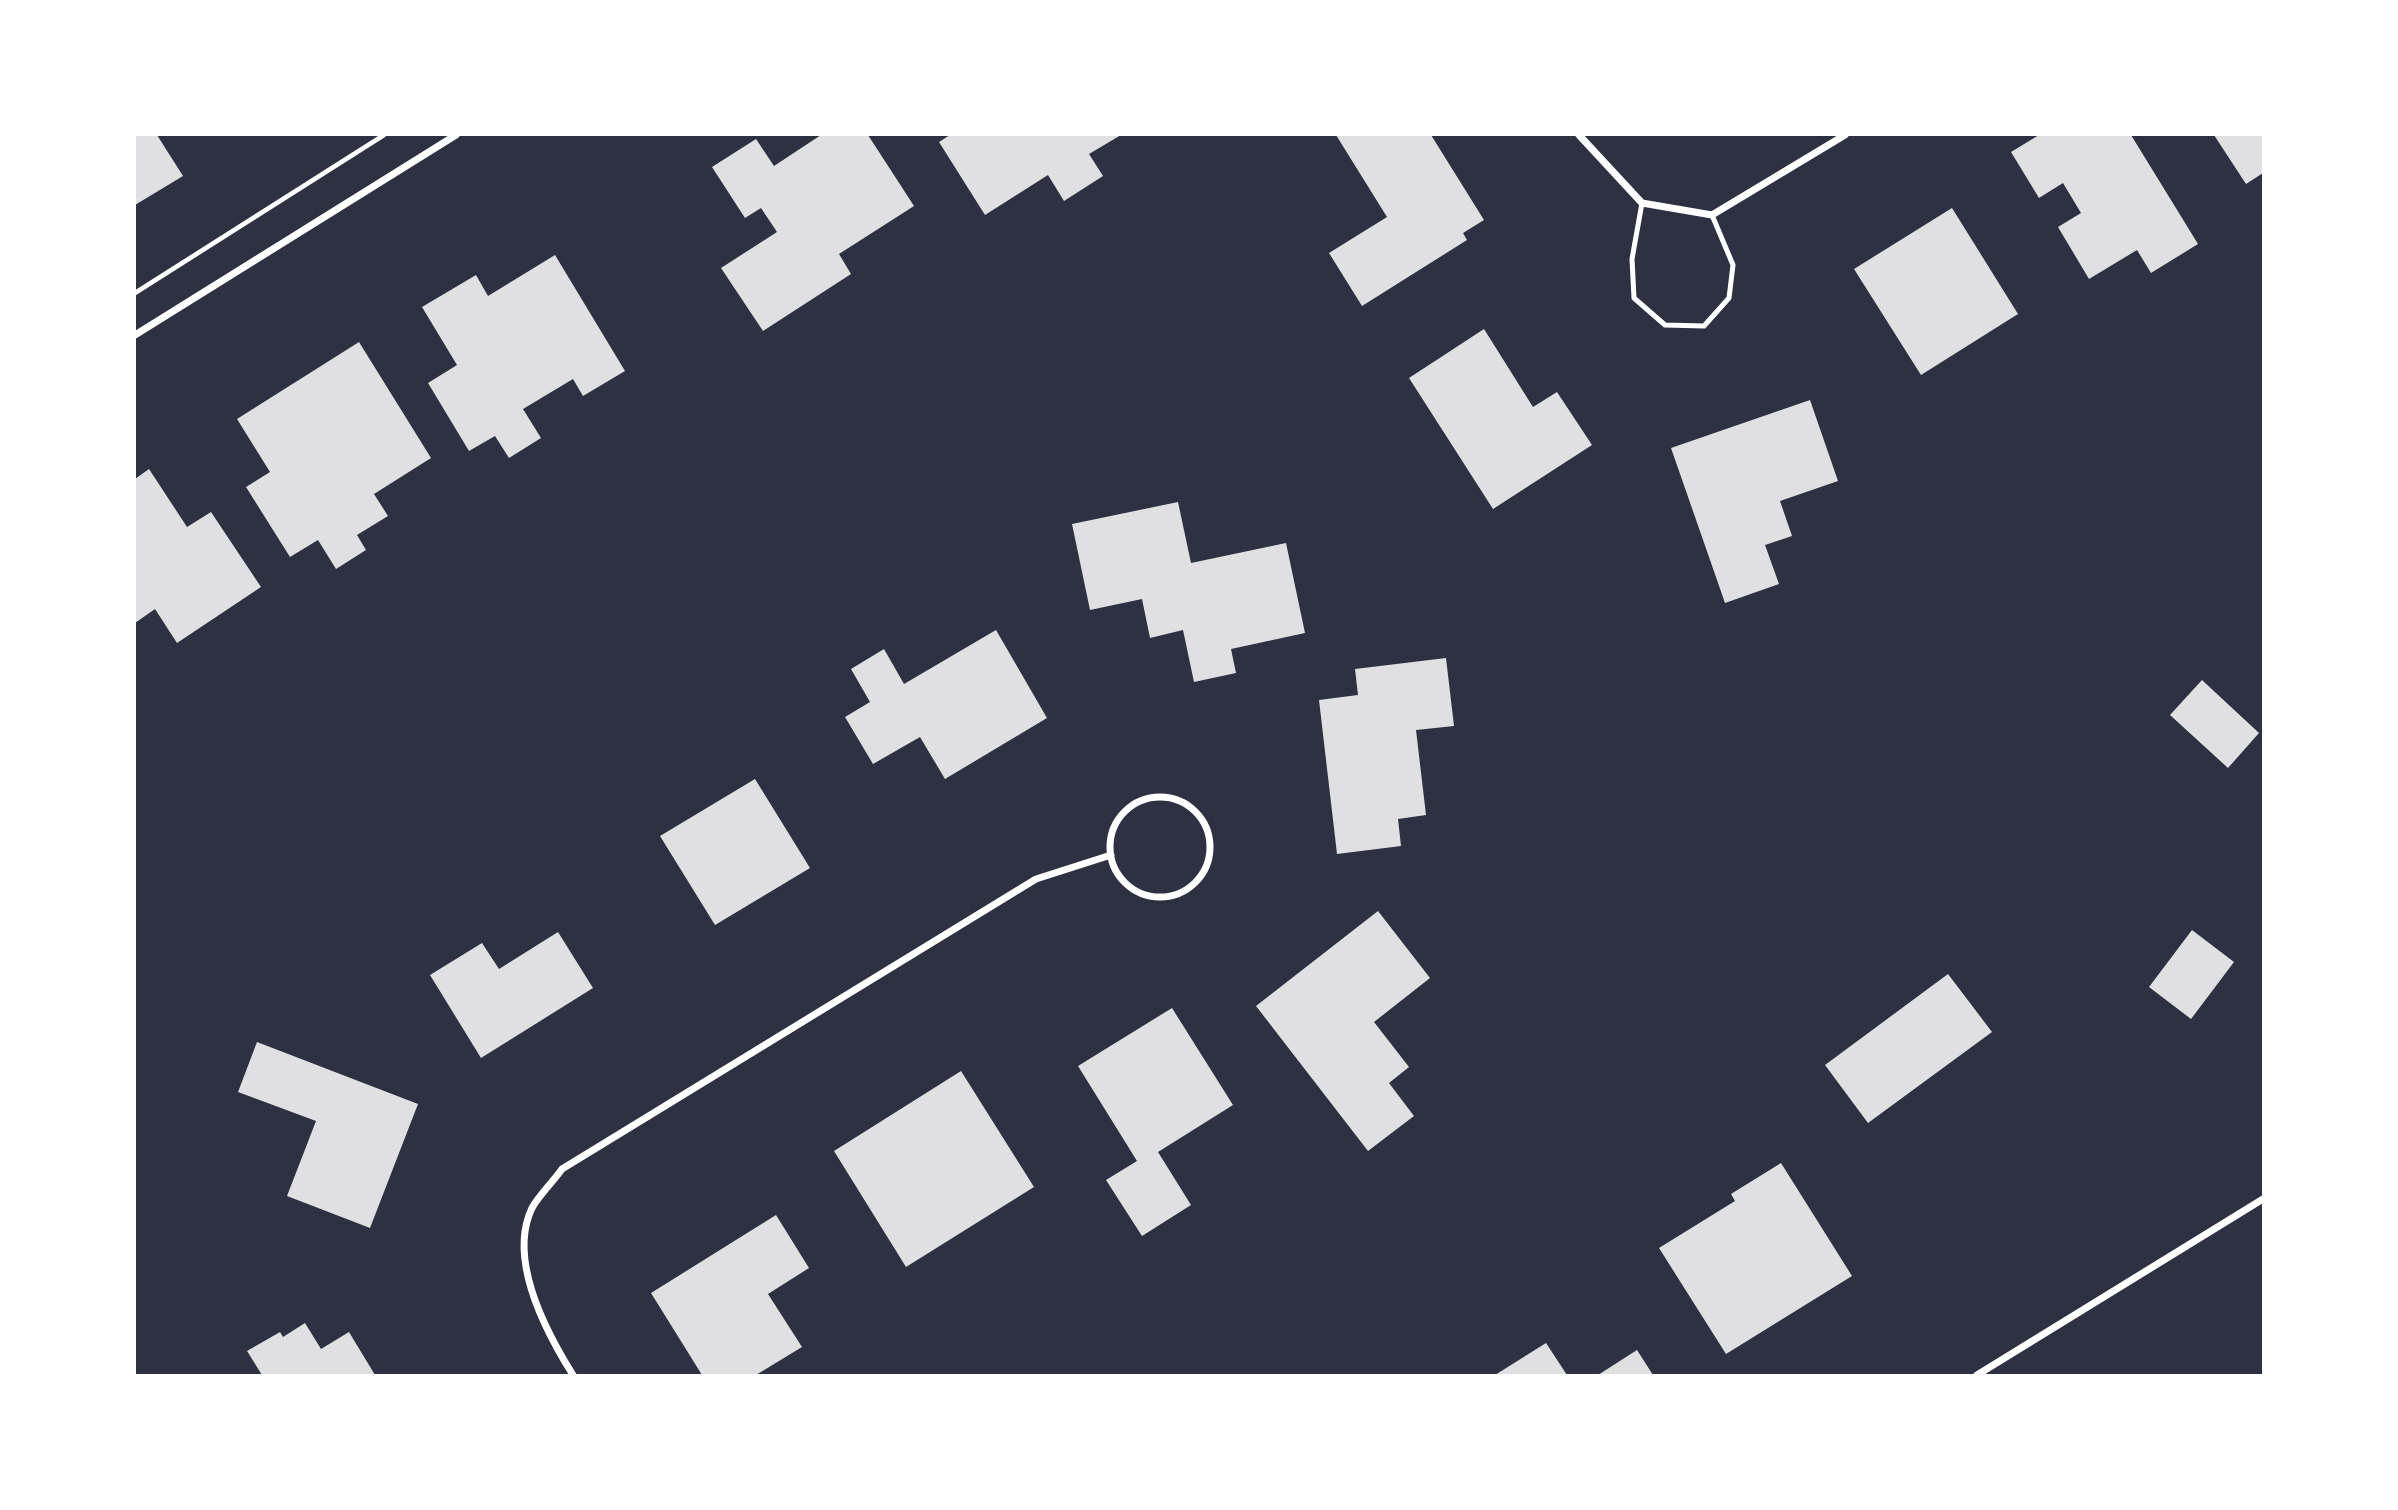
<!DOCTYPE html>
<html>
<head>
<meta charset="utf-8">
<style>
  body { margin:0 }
  #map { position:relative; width:2398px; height:1510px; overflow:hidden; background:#2d3142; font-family:"Exo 2",sans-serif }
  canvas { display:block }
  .frame { position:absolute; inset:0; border:136px solid #fff; pointer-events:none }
</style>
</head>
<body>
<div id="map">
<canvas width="2398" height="1510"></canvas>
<div class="frame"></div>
</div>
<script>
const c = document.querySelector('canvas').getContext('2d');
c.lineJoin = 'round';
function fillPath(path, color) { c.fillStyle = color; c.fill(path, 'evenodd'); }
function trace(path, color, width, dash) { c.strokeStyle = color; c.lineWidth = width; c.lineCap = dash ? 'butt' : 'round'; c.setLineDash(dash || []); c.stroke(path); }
fillPath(new Path2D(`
  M135,135H157L183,176L135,205Z
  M821,135H868L914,206L839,254L851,274L763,331L721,268L777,232L761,208L745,218L712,167L756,139L774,166Z
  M950,135H1121L1089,154L1103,176L1064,201L1048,175L985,215L939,142Z
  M1336,135H1431L1484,220L1463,233L1467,240L1362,306L1329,253L1387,217Z
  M2039,135H2131L2198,244L2151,273L2137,250L2089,279L2058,227L2081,213L2063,183L2039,198L2011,152Z
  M2214,135H2263V173L2246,184Z
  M1952,208L2018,314L1921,375L1854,269Z
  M555,255L625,371L583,396L573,379L523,409L541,438L509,458L495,436L469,451L428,383L457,365L422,307L476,275L488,296Z
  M1484,329L1533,407L1557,392L1592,445L1493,509L1409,378Z
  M359,342L431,458L374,494L388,516L357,535L366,550L336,569L318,540L290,557L246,487L270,472L237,419Z
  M1810,400L1838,481L1780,501L1792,536L1765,545L1779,584L1725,603L1671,448Z
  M149,469L187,527L211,512L261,587L177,643L155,609L135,623V479Z
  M1178,502L1191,563L1286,543L1305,633L1231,649L1236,673L1194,682L1183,630L1150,638L1142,599L1090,610L1072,524Z
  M996,630L1047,718L945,779L920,737L873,764L845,717L870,702L851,669L884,649L904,684Z
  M1446,658L1454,726L1416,730L1426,815L1398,819L1401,846L1337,854L1319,700L1358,695L1355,669Z
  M2202,680L2259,733L2228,768L2170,715Z
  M755,779L810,868L715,925L660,836Z
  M1378,911L1430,978L1374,1022L1409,1067L1389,1083L1414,1116L1368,1151L1256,1006Z
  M2192,930L2234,962L2191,1019L2149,987Z
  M558,932L593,988L481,1058L430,975L482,943L499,969Z
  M1948,974L1992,1032L1868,1123L1825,1065Z
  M1172,1008L1233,1105L1158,1152L1191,1205L1142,1236L1106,1180L1137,1161L1078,1066Z
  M257,1042L418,1104L370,1228L287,1196L316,1121L238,1092Z
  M961,1071L1034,1187L906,1267L834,1151Z
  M1781,1163L1852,1276L1726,1354L1659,1248L1735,1201L1731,1194Z
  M776,1215L809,1268L768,1294L802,1347L756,1375H702L651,1293Z
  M305,1323L321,1349L349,1332L375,1375H262L247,1351L280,1332L283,1337Z
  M1546,1343L1567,1375H1495Z
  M1637,1350L1653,1375H1598Z`), '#e0e0e3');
trace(new Path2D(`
  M135,293L384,135`), '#fff', 4.5);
trace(new Path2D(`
  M1642,203L1632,259L1634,298L1665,325L1704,326L1729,298L1733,265L1712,215`), '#fff', 5);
trace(new Path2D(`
  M1579,135L1642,203L1712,215L1845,135
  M135,335L456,135
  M1110 847a50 50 0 1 1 100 0a50 50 0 1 1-100 0Z
  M573,1375C546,1332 507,1260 532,1208C539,1195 553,1182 562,1169L1036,879L1111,855
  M1977,1375L2263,1199`), '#fff', 7);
</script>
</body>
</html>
